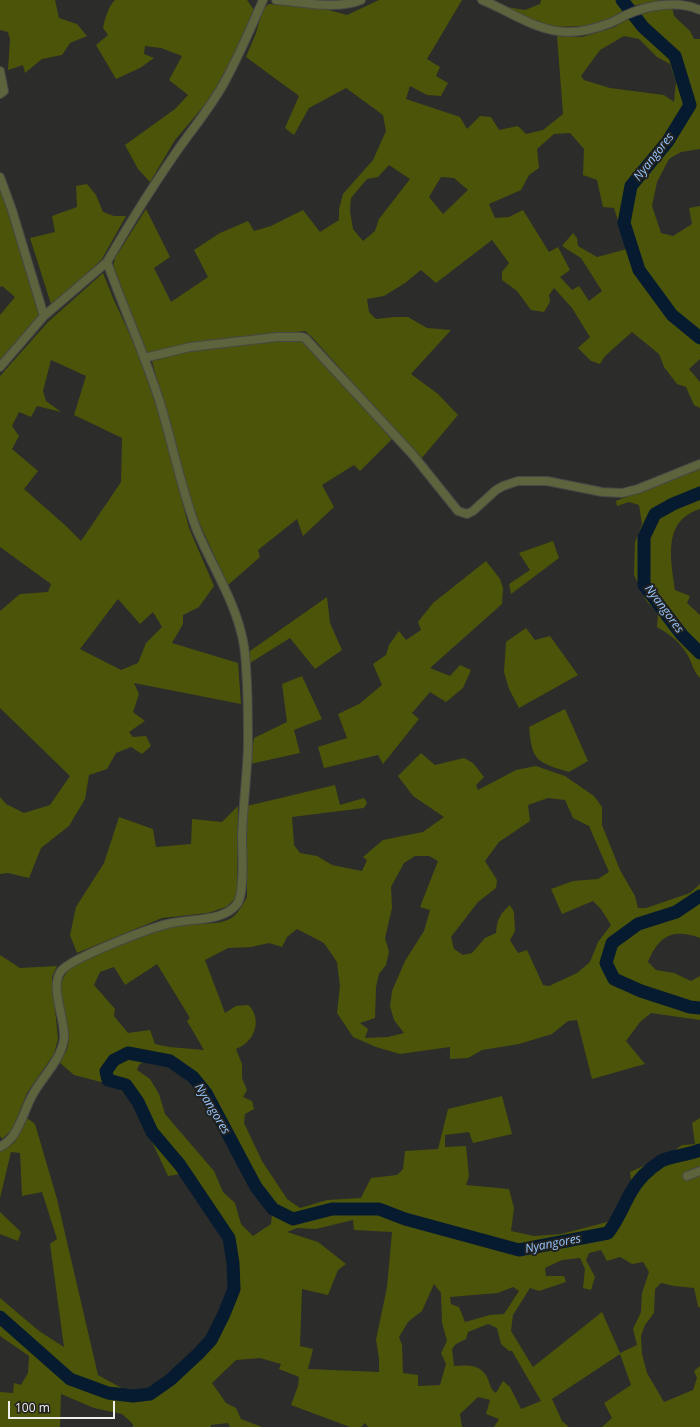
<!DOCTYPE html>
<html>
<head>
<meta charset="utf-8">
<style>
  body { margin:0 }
  #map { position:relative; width:700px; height:1427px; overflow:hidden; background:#2c2c2a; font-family:"Open Sans",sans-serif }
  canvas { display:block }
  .scale { position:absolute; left:8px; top:1401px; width:107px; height:18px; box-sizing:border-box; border:2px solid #efefee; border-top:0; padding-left:5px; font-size:12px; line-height:14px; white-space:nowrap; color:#efefee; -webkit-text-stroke:3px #222220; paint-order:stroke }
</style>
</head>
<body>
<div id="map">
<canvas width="700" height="1427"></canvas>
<div class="scale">100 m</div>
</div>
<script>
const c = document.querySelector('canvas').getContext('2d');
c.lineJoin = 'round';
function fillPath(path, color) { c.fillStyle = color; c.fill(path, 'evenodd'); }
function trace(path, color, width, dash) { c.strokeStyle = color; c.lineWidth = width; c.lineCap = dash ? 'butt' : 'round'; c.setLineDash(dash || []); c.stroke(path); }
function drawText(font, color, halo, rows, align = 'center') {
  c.font = font + ' "Open Sans",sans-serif'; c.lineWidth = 4; c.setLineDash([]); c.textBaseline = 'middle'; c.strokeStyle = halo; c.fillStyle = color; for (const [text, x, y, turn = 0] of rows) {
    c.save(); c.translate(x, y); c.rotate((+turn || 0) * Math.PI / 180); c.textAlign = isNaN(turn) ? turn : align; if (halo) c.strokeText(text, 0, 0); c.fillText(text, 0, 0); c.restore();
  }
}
fillPath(new Path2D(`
  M0,0H55L59,18L77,24L87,36L70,43L62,55L42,59L25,73L23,65L8,70L10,39L8,32L0,30Z
  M115,0H247L254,10L236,52L208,101L175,140L150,182L138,169L125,145L175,109L188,95L169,80L182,56L161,48L145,46L144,54L154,58L140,68L116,79L96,45L108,35L103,28C105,19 108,7 115,0Z
  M379,0H462L427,59L440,67L436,76L448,83L441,96L427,95L410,86L406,99L460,117L467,129L480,116L491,117L499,130L518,126L526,134L543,130L563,114L557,36L582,37L615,27L627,19L655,8L672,7L674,16L690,31L694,39H700V149L681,152L669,159L657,182L652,206L661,233L673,236L692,224L689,208L700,206V359L689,369L700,382V408L694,405L686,387L677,384L664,367L659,354L632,332L605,356L600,364L591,361L578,348L590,337L572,308L554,288L549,295L550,302L544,312L531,310L517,291L502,280V272L509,263L492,240L436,283L421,270L405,283L384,296L367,299L369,312L376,319L395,317H408L427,328L451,330L411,374L438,394L458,415L421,459L312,337L305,331L187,344L145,353L113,267L115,258L146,209L170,257L154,268L171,302L208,277L194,250L220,233L248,221L254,231L271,226L303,210L320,232L339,220V209L343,194L373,160L386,131L383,115L346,88L309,108L294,135L285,128L299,96L246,57L256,33L263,9L269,4L321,8L347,15ZM624,36L639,39L657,57L670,64L676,82L674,102L664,95L610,88L584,80L581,76L600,50ZM570,133L584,149L583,175L597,180L603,207L614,208L627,249L597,257L578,246L577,238L573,233L562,246L581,258L602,291L589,301L579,286L572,290L560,277L570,270L558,247L549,252L523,210L509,217L495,218L489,204L521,190L529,175L539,168L537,149L554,134ZM389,165L410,179L379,219L375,231L363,241L353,229L350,211L351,198L367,179L378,177ZM441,177L454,178L468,190L443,214L429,197Z
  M541,0H662L632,6L610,20L585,26L554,27L524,16L507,7L525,10L540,4Z
  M0,183L42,316L0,362V315L15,297L2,286L0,287Z
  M87,184L96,195L103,212L114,216H126L102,259L81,279L51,304L30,238L55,232L52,216L77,207L76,186Z
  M103,273L113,298L139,354L153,390L189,528L214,586L199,607L183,615V624L172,643L238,663L241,704L134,683L139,694L133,712L145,721L129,732L133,737L146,736L151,746L142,754L131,747L116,753L107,769L89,775L85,799L69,826L41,848L29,878L8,873L0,874V797L6,804L24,813L50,805L70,776L0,708V611L20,594L48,592L51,584L0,547V376L48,322ZM51,360L86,376L74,415L122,438L121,482L81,541L66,526L24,489L38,471L12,449L19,436L12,426L19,412L31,417L37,406L61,412L46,401L43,391ZM118,599L140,624L153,612L162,627L146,643L138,663L121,670L80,649Z
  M292,339L302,341L392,439L360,471L354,465L322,485L334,507L303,536L297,519L258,550L260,557L228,585L190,503L152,361L189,351Z
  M700,468V509C662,521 671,559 675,590L690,596L687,603L700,615V678C693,671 692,662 687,654C679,641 669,634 657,627L658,612L647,602L634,575L635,542L642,524L639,505L629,502L617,506L616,501Z
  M553,541L559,558L511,594L509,584L530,570L519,553Z
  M486,561L500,579L503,588L502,604L430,668L450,676L460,665L471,670L463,688L446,702L430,692L412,713L419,719L383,764L378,755L324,768L318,747L347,738L338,714L359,704L382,685L373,664L386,655L389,645L399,631L406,640L421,630L418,622L433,603Z
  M327,597L330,623L342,650L315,669L290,638L250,663V651Z
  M526,628L535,640L550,636L578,675L519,708L509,689L504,672L506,642Z
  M302,676L322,719L294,730L300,753L250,764L254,738L287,722L282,684Z
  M565,709L588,761L569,772C537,762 532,762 529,727Z
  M421,753L435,765L464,758L473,763L484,777L476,785L478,790L516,770L536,766L565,776L594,796L602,807V825L620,870L635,896L638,908H646L690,893L700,884V938C672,928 659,936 648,962L656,970L674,973L691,981L700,976V1020L651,1013L640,1022L626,1041L645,1064L592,1079L577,1020L568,1021L552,1034L519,1044L482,1050L468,1058L450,1059V1047L400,1054L376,1047L353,1037L337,1013L340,986L337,962L324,943L297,929L287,937L282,947L269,943L251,947L228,948L205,960L225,1013L236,1006L248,1005C259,1014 258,1032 247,1042C244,1045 240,1047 236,1049L242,1064V1078L247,1090L243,1097L252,1101L254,1109L245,1114L244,1123L262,1161L287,1199L300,1208L327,1200L361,1198L371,1178L397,1175L403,1169L405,1151L438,1149L448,1109L502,1096L512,1134L473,1143L469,1132L445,1135V1147L466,1146L469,1176L466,1185L509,1189L514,1208L511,1231L534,1236L561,1234L607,1222L618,1211L631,1179L630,1172L670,1154L682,1145L695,1144L692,1123L700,1118V1167L694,1169L683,1176L686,1179L700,1175V1308L698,1306L694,1288L674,1286L661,1283L655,1289L654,1313L645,1325L641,1336L642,1354L647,1373L664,1402L693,1390L697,1378L694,1371L700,1366V1427H602L612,1418L604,1403L631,1385L620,1354L552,1399L562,1421L569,1427H494L499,1419L486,1414L490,1400L478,1397L460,1414L462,1427H368L365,1423L361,1427H350L291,1405L298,1386L299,1377L279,1369L281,1364L260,1358L236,1360L212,1383L226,1403L236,1408L241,1419L262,1427H230L228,1423L211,1425V1427H133V1424L122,1414L94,1408L61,1394L60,1427H0V1392L13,1393L14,1383L21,1385L28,1373L29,1356L0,1336V1298L39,1331L64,1347L50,1244L57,1239L42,1192L22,1196L20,1153L11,1152L0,1198V1152L14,1143L27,1118L35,1124L57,1199L98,1375L127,1391L145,1390L163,1382L203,1344L219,1319L230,1292L231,1266L225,1240L187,1178L181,1174L168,1176L136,1108L122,1091L101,1082L74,1075L59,1062C62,1057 67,1051 68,1046C73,1019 47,990 71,967C79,960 97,954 107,950C131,940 156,929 182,924C198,922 219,927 233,917C239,912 243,904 247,897V806L335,785L340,805L364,798L367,803L364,808L292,817L294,845L300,853L317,856L332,865L362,871L367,860L363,857L383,840L423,832L444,817L413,796L398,776ZM548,798L565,800L573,818L589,826L609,872L598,879L573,881L551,889L562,914L593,901L601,909L611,925L598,942L590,962L577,973L549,986L543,985L527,950L518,953L510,940L515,931L514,912L510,905C500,914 497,919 496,933L485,938L472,953L463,955L454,949L451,937L478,902L496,888L497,880L485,861L499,842L530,821L528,805ZM415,856H429L438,861L420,907L430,910L424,931L405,961L392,991L390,1006L394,1020L404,1033L388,1037L365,1038L368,1029L360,1023L375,1018L376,987L379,974L386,965L389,952L385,938L392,908L391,887L404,863ZM157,964L190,1018L187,1021L204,1050L169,1047L155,1044L150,1030L128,1033L114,1016L115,1009L94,985L100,972L114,967L125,985ZM145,1061H153L172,1067L193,1083L215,1117L259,1201L272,1215L271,1224L253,1236L241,1224L235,1203L223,1192L214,1171L165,1114L159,1094L150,1079L137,1070L139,1065ZM353,1220L354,1230L392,1232L387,1287L376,1340L379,1358V1372L308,1369L313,1349L300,1346L302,1289L328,1295L338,1270L346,1264L318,1242L287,1232L297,1228L316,1229ZM601,1250L607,1261L620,1257L632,1264L643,1262L649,1272L642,1293L641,1312L633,1329L637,1345L620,1353L602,1312L533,1367L511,1331L513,1315L530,1288L539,1291L566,1282L564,1276H546L545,1268L562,1260L580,1258L585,1269L583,1288L591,1290L595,1277L586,1260L589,1253ZM434,1284L441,1293L442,1323L447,1341L441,1353L446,1364L440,1385L418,1386V1375L403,1373L402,1345L399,1337L408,1322L422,1311ZM513,1287L519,1291L504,1314L490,1315L465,1322L459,1307L451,1304L450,1297L498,1293ZM488,1324L497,1328L501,1344L509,1351H512L541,1401L521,1409L510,1387L503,1381L496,1393C491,1390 490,1385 488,1379C482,1364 467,1365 454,1366L452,1349L456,1344L466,1339L468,1332Z
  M238,806L237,889L235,899L226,907L208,913L162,918L77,953L70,935L76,907L104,863L119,817L153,829L156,847L191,844L192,819L222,822Z
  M0,955L20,968L57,966L52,977L58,1039L54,1054L27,1093L12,1130L2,1139L0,1136Z
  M0,1212L21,1232L18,1241L0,1234Z`), '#4c5409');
trace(new Path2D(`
  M622,0L643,27L675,56L690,105L668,141L631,186L624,223L639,270L672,315L700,338
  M700,493L673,504L655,514L644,537V585L682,635L700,653
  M700,896L676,912L638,924L612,943L606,963L614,979L641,991L690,1007L700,1008
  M0,1317L70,1379L108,1393L133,1396L150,1394L170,1380L198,1354L211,1340L224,1314L234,1289L233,1263L229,1238L180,1165L152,1132L138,1102L126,1085L108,1080L106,1071L114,1060L128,1053L170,1061L193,1077L206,1093L256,1187L273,1209L293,1219L332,1209H379L405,1219L519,1250L608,1233C618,1220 623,1206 631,1192C638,1179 649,1169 661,1161C670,1156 689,1155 700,1150`), '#061b30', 13);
const street = new Path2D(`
  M276,0C302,2 336,10 361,0
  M482,0C510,11 537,32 568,32C582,32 597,28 610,23C616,21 621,17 626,15C648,5 678,0 700,10
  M0,71L4,91L0,94
  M0,177L12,210L44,316
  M144,358L190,347L277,337H302L305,338L413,455L458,511L467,514L473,511L496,490L503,486L518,481H547L602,492L622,493L638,489L700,464
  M0,367L44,316L107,262
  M0,1147C5,1144 9,1141 12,1137C22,1124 25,1108 33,1094C43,1076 61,1060 64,1039C66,1020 49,987 61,971C71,958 154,926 172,923C193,918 223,922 237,904C245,894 242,851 242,836C243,806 247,776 248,746C248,725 248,704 247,683C246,670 246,658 244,646C237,603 212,567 196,528C181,488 173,446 161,406C146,357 124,310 107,262C129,224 152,187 177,151C193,128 211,107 224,83C239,56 251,28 263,0
  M687,1176L700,1171`);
trace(street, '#474745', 10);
trace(street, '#5c633d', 8);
drawText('italic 12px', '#97c7ff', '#222220', [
  ["Nyangores",654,157,-52],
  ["Nyangores",664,609,54],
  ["Nyangores",212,1109,59],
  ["Nyangores",553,1244,-11]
]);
</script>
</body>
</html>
